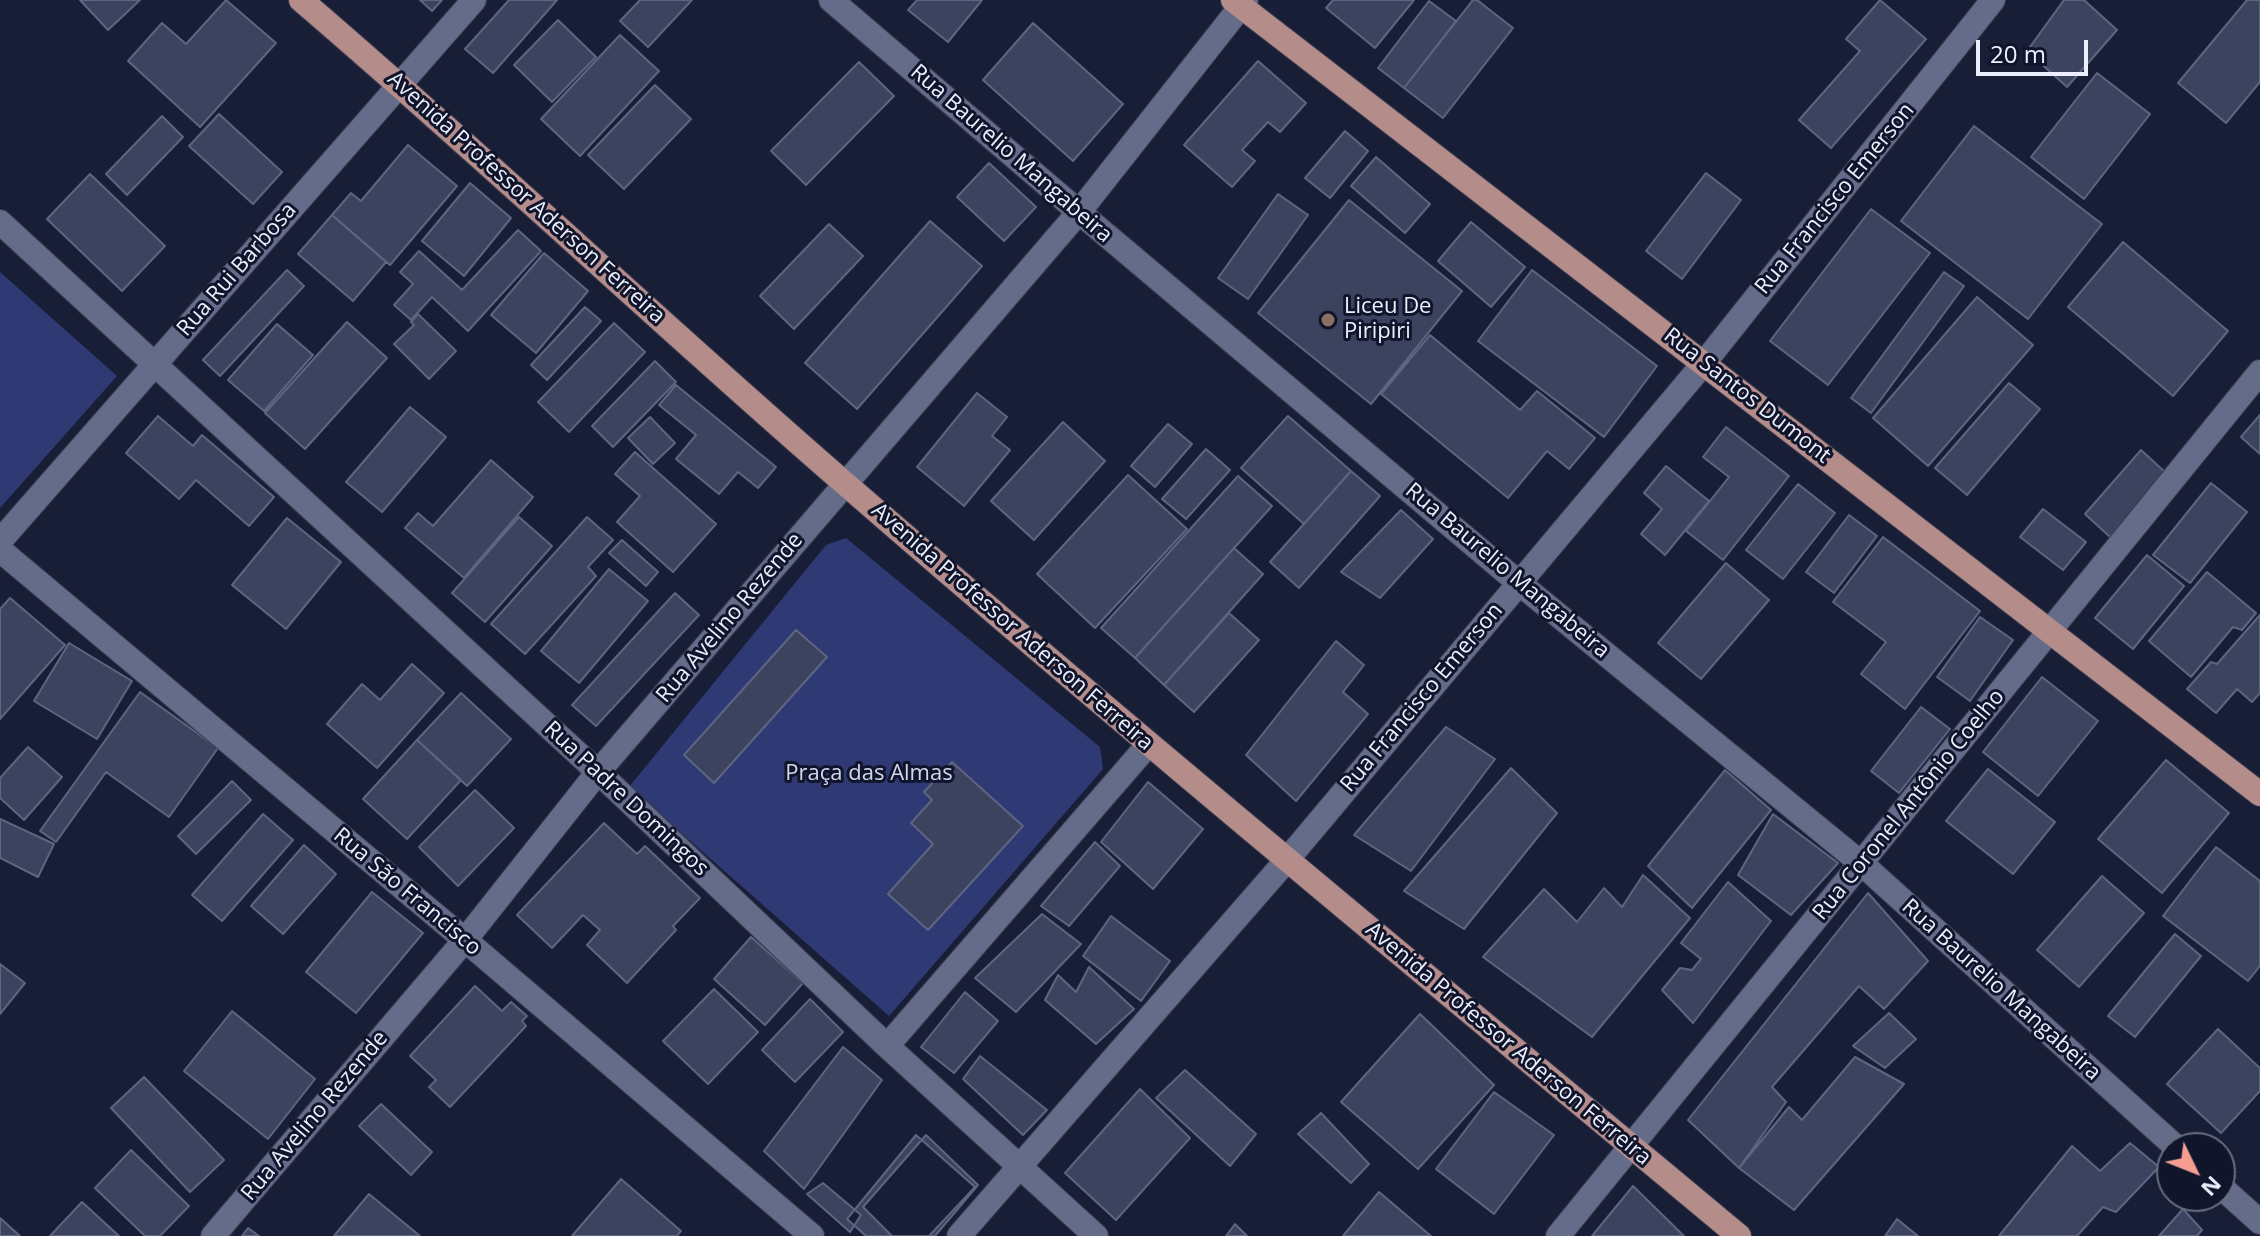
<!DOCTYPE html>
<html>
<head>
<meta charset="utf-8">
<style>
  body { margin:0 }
  #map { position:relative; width:2260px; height:1236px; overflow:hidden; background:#191e37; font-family:"Open Sans",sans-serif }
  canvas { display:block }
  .north { position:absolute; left:2156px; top:1132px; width:80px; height:80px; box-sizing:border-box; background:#10152c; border:2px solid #686c80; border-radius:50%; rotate:133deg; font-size:22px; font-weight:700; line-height:32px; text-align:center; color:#ebeffd }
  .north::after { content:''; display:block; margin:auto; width:28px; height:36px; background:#f59c93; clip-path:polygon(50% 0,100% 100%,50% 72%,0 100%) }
  .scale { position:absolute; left:1976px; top:40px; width:112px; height:36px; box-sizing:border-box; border:4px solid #ebeffd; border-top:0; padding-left:10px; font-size:24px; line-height:28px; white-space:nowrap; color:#ebeffd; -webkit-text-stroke:6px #10152c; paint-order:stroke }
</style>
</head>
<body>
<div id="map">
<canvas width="2260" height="1236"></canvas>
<div class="north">N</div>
<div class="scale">20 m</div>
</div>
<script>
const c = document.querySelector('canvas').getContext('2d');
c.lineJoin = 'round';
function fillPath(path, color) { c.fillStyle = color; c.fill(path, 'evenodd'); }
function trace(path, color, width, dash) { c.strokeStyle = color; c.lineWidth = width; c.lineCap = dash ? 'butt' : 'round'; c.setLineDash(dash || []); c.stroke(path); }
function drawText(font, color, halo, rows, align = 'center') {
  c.font = font + ' "Open Sans",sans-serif'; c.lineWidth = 6; c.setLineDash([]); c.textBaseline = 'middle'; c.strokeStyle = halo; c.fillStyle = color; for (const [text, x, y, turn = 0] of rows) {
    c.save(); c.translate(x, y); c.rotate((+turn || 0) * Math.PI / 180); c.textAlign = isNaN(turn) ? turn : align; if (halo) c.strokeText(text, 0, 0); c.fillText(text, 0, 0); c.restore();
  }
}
fillPath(new Path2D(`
  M0,272L117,376L0,508Z
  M846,538L1100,747L1103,769L889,1016L629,787L826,545Z`), '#2f3a75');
const building = new Path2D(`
  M80,0H140L108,30Z
  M226,0L276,43L200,127L128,61L162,23L186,44Z
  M420,0H442L432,11Z
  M509,0H557L493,73L465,49Z
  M640,0H692L648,47L620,21Z
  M917,0H982L948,42L908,10Z
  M1333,0H1414L1375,48L1326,8Z
  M1473,0H1477L1513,28L1443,118L1404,88Z
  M1880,0L1926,39L1831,148L1799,120L1860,51L1846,39Z
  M2064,0H2084L2117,30L2067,87L2027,51Z
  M2247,0H2260V82L2226,123L2178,83Z
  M1429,1L1456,21L1404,88L1378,68Z
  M558,20L596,57L552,102L514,65Z
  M1033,23L1123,104L1073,161L983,80Z
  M620,35L659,71L580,156L541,119Z
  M1258,61L1306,103L1280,132L1268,122L1242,150L1255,161L1232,187L1184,145Z
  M859,62L894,96L806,185L771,151Z
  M2097,73L2150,114L2084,199L2031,157Z
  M655,85L691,119L624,189L588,155Z
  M219,114L282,172L253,204L189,146Z
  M162,116L183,137L127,195L106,174Z
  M1974,126L2102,224L2028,319L1901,221Z
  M1345,131L1368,151L1330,198L1305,178Z
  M408,145L457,186L390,265L332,215L351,193L361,201Z
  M1376,157L1430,204L1405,233L1351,186Z
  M989,163L1036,207L1004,241L957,197Z
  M1706,173L1741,200L1682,279L1646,251Z
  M90,174L165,246L122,291L47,219Z
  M470,183L511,218L464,276L422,241Z
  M1278,194L1308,215L1248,299L1218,278Z
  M1349,200L1462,291L1371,404L1258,313Z
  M1871,209L1930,253L1828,385L1770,341Z
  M332,215L386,262L353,301L298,254Z
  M930,221L982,266L857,409L805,363Z
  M1471,222L1525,267L1491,307L1438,261Z
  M829,224L863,256L794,329L760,296Z
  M518,230L541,251L468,331L432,297L411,320L394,305L413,284L400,272L419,251L462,290Z
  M2123,242L2228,331L2173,396L2068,307Z
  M544,253L588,291L536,353L491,315Z
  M287,270L304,286L220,376L203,360Z
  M1532,270L1657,366L1604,437L1478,341Z
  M1944,272L1964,286L1871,413L1851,398Z
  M1977,297L2033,345L1928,466L1873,418Z
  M585,307L601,321L547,380L531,365Z
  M418,314L456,351L429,379L394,344L414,325L411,322Z
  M347,322L387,358L305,449L265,413Z
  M614,323L645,352L569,432L538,402Z
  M277,324L313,355L264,411L228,380Z
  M1430,335L1520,410L1537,391L1595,438L1569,469L1547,451L1508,498L1381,394Z
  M655,361L676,382L613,447L592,426Z
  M2009,383L2040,409L1967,495L1935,468Z
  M676,385L776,467L758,488L738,472L719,494L676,459L696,435L659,405Z
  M977,393L1007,417L992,436L1010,450L964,506L917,467Z
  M410,407L446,437L382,512L346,482Z
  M2260,415V454L2241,437Z
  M158,416L193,446L202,435L274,497L249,526L196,480L179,499L126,453Z
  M1288,416L1351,471L1304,524L1241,468Z
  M650,417L675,443L653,464L628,438Z
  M1063,422L1105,461L1034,540L991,501Z
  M1168,424L1192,444L1155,487L1131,466Z
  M1726,427L1789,476L1723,560L1686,531L1729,477L1703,457Z
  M1206,449L1230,470L1186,519L1162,499Z
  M2141,450L2166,473L2110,537L2085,514Z
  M635,452L716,524L673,572L617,522L640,496L615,474Z
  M491,460L533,497L464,578L405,528L418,513L433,526Z
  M1666,466L1709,501L1665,555L1641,534L1662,509L1644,493Z
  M1351,471L1380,496L1299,588L1270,562Z
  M1128,475L1187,529L1095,628L1037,574Z
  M1238,476L1272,506L1135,658L1101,628Z
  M2211,483L2247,512L2190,583L2153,555Z
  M1798,484L1835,513L1783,579L1746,550Z
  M2043,509L2086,542L2063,570L2020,537Z
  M1401,510L1433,539L1380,598L1341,572Z
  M1849,515L1877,536L1834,593L1806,572Z
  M519,517L552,546L485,622L452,593Z
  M587,517L613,540L588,567L596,576L525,654L491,624Z
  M287,518L341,562L286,629L232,585Z
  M1883,537L1980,611L1905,709L1861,674L1886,642L1833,602Z
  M622,540L658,572L646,586L609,553Z
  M1234,548L1263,574L1164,685L1135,658Z
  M2147,555L2184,586L2133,649L2095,618Z
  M1726,563L1769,600L1701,679L1658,643Z
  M609,569L648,601L579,683L541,651Z
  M2207,572L2256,613L2242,630L2233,627L2191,677L2149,641Z
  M675,593L699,615L596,726L572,705Z
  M10,598L65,645L0,719V609Z
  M1229,613L1259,640L1194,712L1164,685Z
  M2260,615V693L2252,702L2237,689L2216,713L2187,689L2211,662L2217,664Z
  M1980,617L2013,640L1970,701L1937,677Z
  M796,630L827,657L714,783L684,755Z
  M1336,641L1364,665L1343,692L1368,714L1296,801L1246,755Z
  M69,643L132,681L97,739L34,701Z
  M412,664L444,693L377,768L327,724L362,684L380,700Z
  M2042,677L2098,721L2038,796L1983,752Z
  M140,692L218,748L169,817L106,772L56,842L40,831Z
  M461,693L511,739L467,786L417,740Z
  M1921,707L1950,729L1899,793L1871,771Z
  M1446,727L1495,759L1411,871L1354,835Z
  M417,740L461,780L407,839L363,799Z
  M28,747L62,777L24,820L0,798V778Z
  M2166,760L2229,813L2162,893L2098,839Z
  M952,762L1023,826L928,930L888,894L933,844L911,823L932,800L924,792Z
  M1511,768L1557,813L1464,929L1404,891Z
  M1988,769L2055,822L2013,874L1946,821Z
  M1725,770L1771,810L1692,908L1648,866Z
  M232,781L251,800L196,854L178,836Z
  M1148,782L1203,829L1153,889L1101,842Z
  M475,790L514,828L458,886L419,847Z
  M263,814L293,840L222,921L192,895Z
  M1773,814L1838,863L1791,915L1738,875Z
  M0,819L54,844L38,877L0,858Z
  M604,823L637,854L645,846L700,898L673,926L676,930L627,983L587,945L600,930L583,915L552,948L517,915Z
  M1095,842L1120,866L1069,926L1041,906Z
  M304,845L336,874L283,934L251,906Z
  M2216,847L2260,881V966L2248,981L2163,916Z
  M1643,875L1690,918L1592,1037L1483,957L1544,889L1577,922L1604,888L1622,907Z
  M2102,876L2144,913L2079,987L2037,950Z
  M1728,882L1771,921L1693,1023L1662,990L1680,968L1692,970L1701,959L1681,943Z
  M372,892L423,933L356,1013L306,972Z
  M1868,893L1928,961L1884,1009L1859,986L1772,1087L1786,1102L1739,1168L1688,1120Z
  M1042,914L1081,944L1016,1012L975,978Z
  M1111,916L1170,961L1141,1001L1083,956Z
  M2175,934L2201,956L2135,1037L2108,1016Z
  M751,937L803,983L765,1025L714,979Z
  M0,964L25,983L0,1014Z
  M1089,967L1134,1009L1096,1044L1045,1000L1058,975L1076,992Z
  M475,986L502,1011L511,1002L527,1016L522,1021L526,1026L450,1107L429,1087L436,1080L410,1056Z
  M714,989L758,1032L708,1084L663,1041Z
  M965,992L998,1021L954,1073L921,1047Z
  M810,999L843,1032L795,1082L762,1050Z
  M232,1011L315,1079L268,1139L184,1071Z
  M1889,1013L1916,1039L1885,1068L1853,1046Z
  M1420,1014L1494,1085L1418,1169L1341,1102Z
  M2218,1029L2260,1068V1091L2221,1133L2167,1084Z
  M843,1047L882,1080L804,1189L764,1151Z
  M980,1056L1047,1110L1023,1135L963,1079Z
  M1855,1057L1904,1084L1794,1210L1739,1168L1789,1107L1802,1120Z
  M1185,1070L1256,1134L1230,1166L1156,1098Z
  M144,1077L224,1160L190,1192L111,1108Z
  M1140,1089L1190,1138L1116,1220L1065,1173Z
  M1494,1092L1554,1135L1494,1214L1436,1169Z
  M381,1104L432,1152L411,1175L359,1126Z
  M1321,1113L1369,1164L1351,1183L1298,1134Z
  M916,1135L975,1187L929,1236H866L847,1219Z
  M926,1135L978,1185L935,1236H892L863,1207Z
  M2130,1143L2159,1167L2116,1212L2103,1207L2077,1236H1999L2072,1146L2100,1171Z
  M131,1150L189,1206L160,1236H145L95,1188Z
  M621,1179L681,1231L677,1236H572Z
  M823,1183L861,1215L850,1232L807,1194Z
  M1633,1186L1684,1236H1592Z
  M1379,1192L1431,1236H1343Z
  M369,1194L420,1236H334Z
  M82,1202L119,1236H50Z
  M2183,1209L2202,1230L2197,1236H2159Z
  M0,1218L20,1236H0Z
  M1897,1219L1918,1236H1885Z
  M1235,1224L1247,1236H1226Z
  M248,1228L259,1236H242Z`);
fillPath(building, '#3c435f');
trace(building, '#5d6582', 2);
const street = new Path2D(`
  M831,0L1079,212L1519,583L1862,864L2177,1148
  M0,222L598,772L887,1046L1096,1236
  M0,541L474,0
  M0,550L465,940L812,1236
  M887,1046L1148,745
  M2220,1186L2260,1222
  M213,1236L465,940L598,772L1079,212L1246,0
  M959,1236L1286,861L1704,363L1993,0
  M1558,1236L2260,372`);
const primary = new Path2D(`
  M301,0C487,159 664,327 849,487C1142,742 1441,987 1739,1236
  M1233,0L2260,794`);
trace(street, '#383a4e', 26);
trace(primary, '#383a4e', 26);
trace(street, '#646c89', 24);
trace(primary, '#b48c8a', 24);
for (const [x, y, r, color] of [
  [1328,320,8,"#8d6e63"]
]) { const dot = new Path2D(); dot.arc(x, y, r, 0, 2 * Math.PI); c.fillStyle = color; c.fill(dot); trace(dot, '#10152c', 3); }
drawText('22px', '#ebeffd', '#10152c', [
  ["Rua Baurelio Mangabeira",1011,154,41],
  ["Avenida Professor Aderson Ferreira",526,198,42],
  ["Rua Francisco Emerson",1835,199,-51],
  ["Rua Rui Barbosa",237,270,-49],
  ["Rua Santos Dumont",1747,396,38],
  ["Rua Baurelio Mangabeira",1507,571,40],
  ["Rua Avelino Rezende",730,618,-50],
  ["Avenida Professor Aderson Ferreira",1012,627,41],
  ["Rua Francisco Emerson",1422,698,-50],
  ["Rua Padre Domingos",626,799,43],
  ["Rua Coronel Antônio Coelho",1909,805,-51],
  ["Rua São Francisco",407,892,40],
  ["Rua Baurelio Mangabeira",2001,990,42],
  ["Avenida Professor Aderson Ferreira",1508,1044,40],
  ["Rua Avelino Rezende",315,1116,-50]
]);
drawText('22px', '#ebeffd', '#10152c', [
  ["Liceu De",1344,307],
  ["Piripiri",1344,332]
], 'left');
drawText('22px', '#d0d7ed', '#10152c', [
  ["Praça das Almas",869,774]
]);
</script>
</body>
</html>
